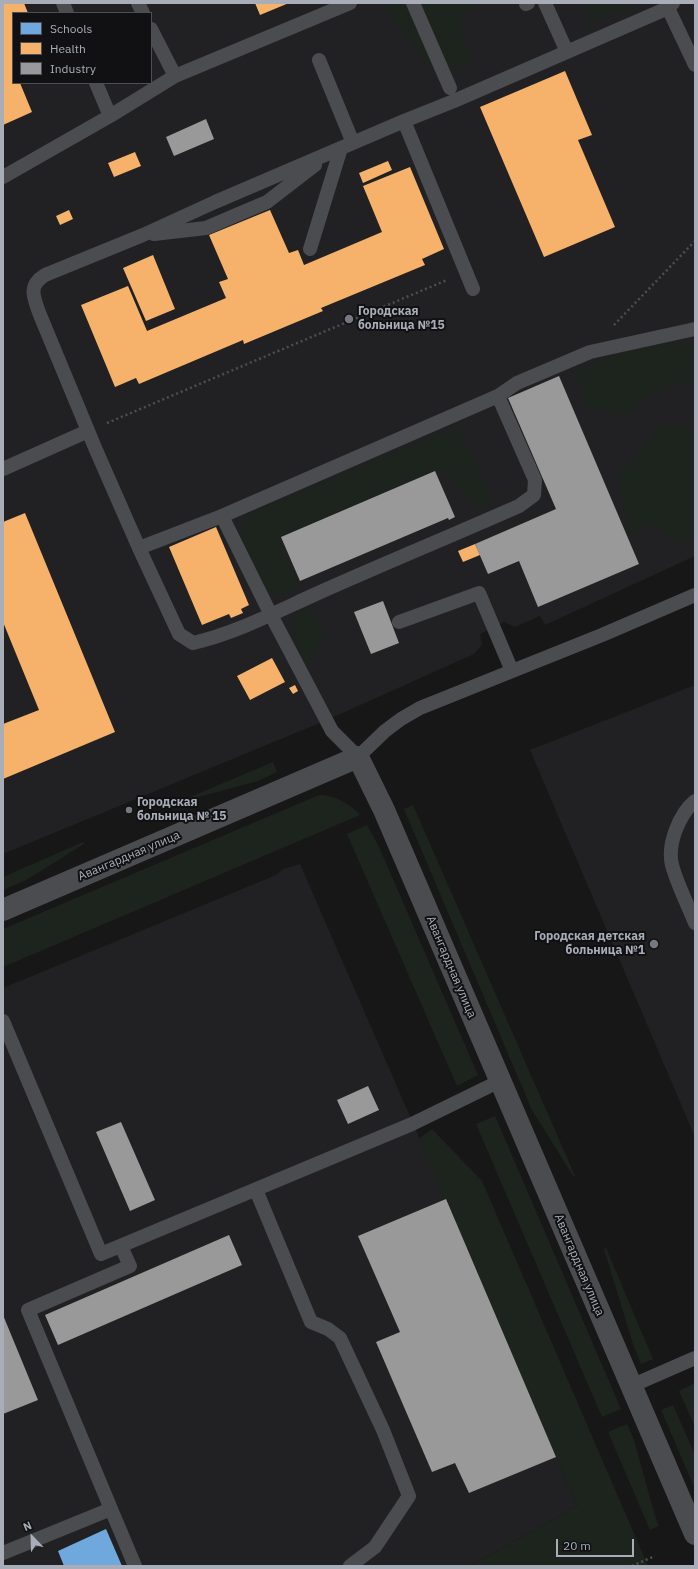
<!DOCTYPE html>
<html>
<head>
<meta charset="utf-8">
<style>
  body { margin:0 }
  #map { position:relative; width:698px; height:1569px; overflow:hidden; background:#171717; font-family:"IBM Plex Sans",sans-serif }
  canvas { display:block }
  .frame { position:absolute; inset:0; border:4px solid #a8adb8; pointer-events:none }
  .legend { position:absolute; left:12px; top:12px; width:140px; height:72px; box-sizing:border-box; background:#111113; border:1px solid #4d4f55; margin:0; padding:5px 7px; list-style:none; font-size:12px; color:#a8adb8 }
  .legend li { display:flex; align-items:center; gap:8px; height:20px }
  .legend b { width:20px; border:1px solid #4d4f55 }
  .north { position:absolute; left:12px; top:1517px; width:40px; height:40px; -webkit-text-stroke:3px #111113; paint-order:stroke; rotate:337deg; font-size:11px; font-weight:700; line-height:16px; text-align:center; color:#a8adb8 }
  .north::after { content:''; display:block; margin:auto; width:14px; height:18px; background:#a8adb8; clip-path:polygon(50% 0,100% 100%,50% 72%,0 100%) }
  .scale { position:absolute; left:556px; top:1539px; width:78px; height:18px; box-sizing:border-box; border:2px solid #a8adb8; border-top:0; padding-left:5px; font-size:12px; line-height:14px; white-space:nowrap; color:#a8adb8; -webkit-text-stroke:3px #111113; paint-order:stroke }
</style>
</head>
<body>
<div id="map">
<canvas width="698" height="1569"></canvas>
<div class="frame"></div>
<ul class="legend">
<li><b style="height:11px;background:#6fa8dc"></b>Schools</li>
<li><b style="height:11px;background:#f6b26b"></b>Health</li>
<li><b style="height:11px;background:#999"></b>Industry</li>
</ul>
<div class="north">N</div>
<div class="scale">20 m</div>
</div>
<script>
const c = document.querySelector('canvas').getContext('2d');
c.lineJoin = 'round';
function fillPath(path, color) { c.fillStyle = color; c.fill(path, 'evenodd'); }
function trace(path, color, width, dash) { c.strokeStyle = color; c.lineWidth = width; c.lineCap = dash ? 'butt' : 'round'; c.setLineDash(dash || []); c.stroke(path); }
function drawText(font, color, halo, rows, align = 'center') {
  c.font = font + ' "IBM Plex Sans",sans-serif'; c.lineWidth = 4; c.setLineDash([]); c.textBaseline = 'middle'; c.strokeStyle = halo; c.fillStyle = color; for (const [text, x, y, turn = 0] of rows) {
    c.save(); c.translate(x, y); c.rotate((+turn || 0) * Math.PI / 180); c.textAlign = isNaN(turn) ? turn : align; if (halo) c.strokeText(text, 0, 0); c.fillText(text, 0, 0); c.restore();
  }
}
fillPath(new Path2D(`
  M3,3H695V556L545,625L540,616L515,627L504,622L480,634L482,645L474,654L327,720L3,854ZM13,13H151V83H13Z
  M695,685V1137L530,750Z
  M300,864L446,1199L577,1506L470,1566H3V988L276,875L283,869Z`), '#212123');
fillPath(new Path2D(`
  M381,3H486L461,14L463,32L472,64L431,68Z
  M589,3H640L588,25Z
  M667,343L695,344V379L664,389L651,396L634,411L621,415L589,408L574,371L627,351Z
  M661,425L689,427L695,435V536L681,545L655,524L629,535L618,471L633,465L647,442Z
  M457,426L475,460L493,502L477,507L449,476L437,469L279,537L299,584C293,592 278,598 269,596L260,581L240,533L246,515Z
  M309,605L326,640L314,654L309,667C304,656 289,633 294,621C296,615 304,609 309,605Z
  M273,762L277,772L258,781L191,799L190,797Z
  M319,795C335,795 349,803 360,815L3,967V929Z
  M413,805L575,1176H573L532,1110L404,809Z
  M367,825L379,847L478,1075L457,1086L347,834Z
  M83,842L84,844L26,880L3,890V877Z
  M495,1116L621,1409L602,1417L476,1124Z
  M432,1129L482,1181L648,1566H470L577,1506L419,1139Z
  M606,1248L653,1359L641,1364L633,1344L604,1249Z
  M695,1383V1427L679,1391Z
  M673,1405L695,1455V1489L661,1410Z
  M627,1424L634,1440L655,1516L659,1526L650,1530L608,1432Z`), '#1d241e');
fillPath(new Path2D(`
  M106,1529L122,1566H64L58,1551Z`), '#6fa8dc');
fillPath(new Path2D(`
  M3,3H24L28,13H13V63L12,64L13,83H20L32,112L3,125Z
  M255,3H289L260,15Z
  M565,71L592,135L578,140L615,227L544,257L480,107Z
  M135,152L141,166L114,177L108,163Z
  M388,161L392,170L363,183L359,173Z
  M410,167L444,249L422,259L425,265L321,308L323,311L244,344L243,340L139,384L136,378L115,387L81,305L128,286L147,331L226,298L219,282L228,279L209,235L270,210L289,253L298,250L304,265L382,232L363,186Z
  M69,210L73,219L60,225L56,216Z
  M153,255L175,309L146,321L123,268Z
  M25,513L115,732L3,779V724L39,710L3,622V522Z
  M216,527L249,605L241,609L243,613L231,618L229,614L202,625L169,547Z
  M475,544L480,555L463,562L458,551Z
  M272,658L285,682L250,700L237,676Z
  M295,685L298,691L293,694L289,688Z`), '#f6b26b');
fillPath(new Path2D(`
  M206,119L214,139L174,156L166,137Z
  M559,376L639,564L538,607L519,561L488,574L475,544L556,509L508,398Z
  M435,471L455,517L449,520L448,518L300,581L281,537Z
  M383,601L399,643L371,654L354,612Z
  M368,1086L379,1110L348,1124L337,1100Z
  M121,1122L155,1200L130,1211L96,1132Z
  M446,1199L556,1457L469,1493L455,1463L432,1472L376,1342L400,1332L358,1236Z
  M229,1235L242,1265L58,1345L45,1315Z
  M3,1315L38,1400L3,1414Z`), '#999');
trace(new Path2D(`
  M614,325L695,241
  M107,423L447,280
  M632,1566L655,1556`), '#4d4e52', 2.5, [2, 3]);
trace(new Path2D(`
  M63,3L67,13
  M138,3L143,13
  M413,3L450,88
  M545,3L567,52
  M526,4L528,3
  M668,8L695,65
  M151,29L175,76
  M319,60L353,143
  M96,83L110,116
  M404,121L473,289
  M3,177L110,116L175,76L350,3
  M154,234L206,228L234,216L267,202L315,165
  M310,249L341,148
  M498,396L535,480L534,495L519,506C451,536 383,564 316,594C276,612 236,633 193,643L179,634L139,548L96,450L40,315C34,298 27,286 45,275L143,235L215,202L404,121L454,101L668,8L673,3
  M3,469L88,431
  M222,516L271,615L332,731L358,757L385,731L401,719L420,708L602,635L695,595
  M139,548L222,516L498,396L517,383L590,352L695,329
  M399,622L479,593L512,671
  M695,801C679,814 667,845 672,865C677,884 688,905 695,923
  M3,1021L101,1254L412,1124L500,1081
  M256,1190L311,1322L328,1329L340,1338L383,1430L409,1496L375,1547L350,1566
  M631,1386L695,1358
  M111,1509L28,1310L130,1266L121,1246
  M3,1553L111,1509L135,1566`), '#4b4c50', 14);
trace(new Path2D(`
  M3,910L358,757L384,810L695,1534`), '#4b4c50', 22);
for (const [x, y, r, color] of [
  [349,319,5,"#757880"],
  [129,810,4,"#757880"],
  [654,944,5,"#757880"]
]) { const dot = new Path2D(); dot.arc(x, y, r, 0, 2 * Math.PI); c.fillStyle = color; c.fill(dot); trace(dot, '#111113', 1.5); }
drawText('bold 12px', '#a8adb8', '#111113', [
  ["Городская",358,312],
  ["больница №15",358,326],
  ["Городская",137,803],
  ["больница № 15",137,817],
  ["Городская детская",645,937,"right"],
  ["больница №1",645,951,"right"]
], 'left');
drawText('12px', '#a8adb8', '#111113', [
  ["Авангардная улица",129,856,-23],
  ["Авангардная улица",451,967,67],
  ["Авангардная улица",579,1265,67]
]);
</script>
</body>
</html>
